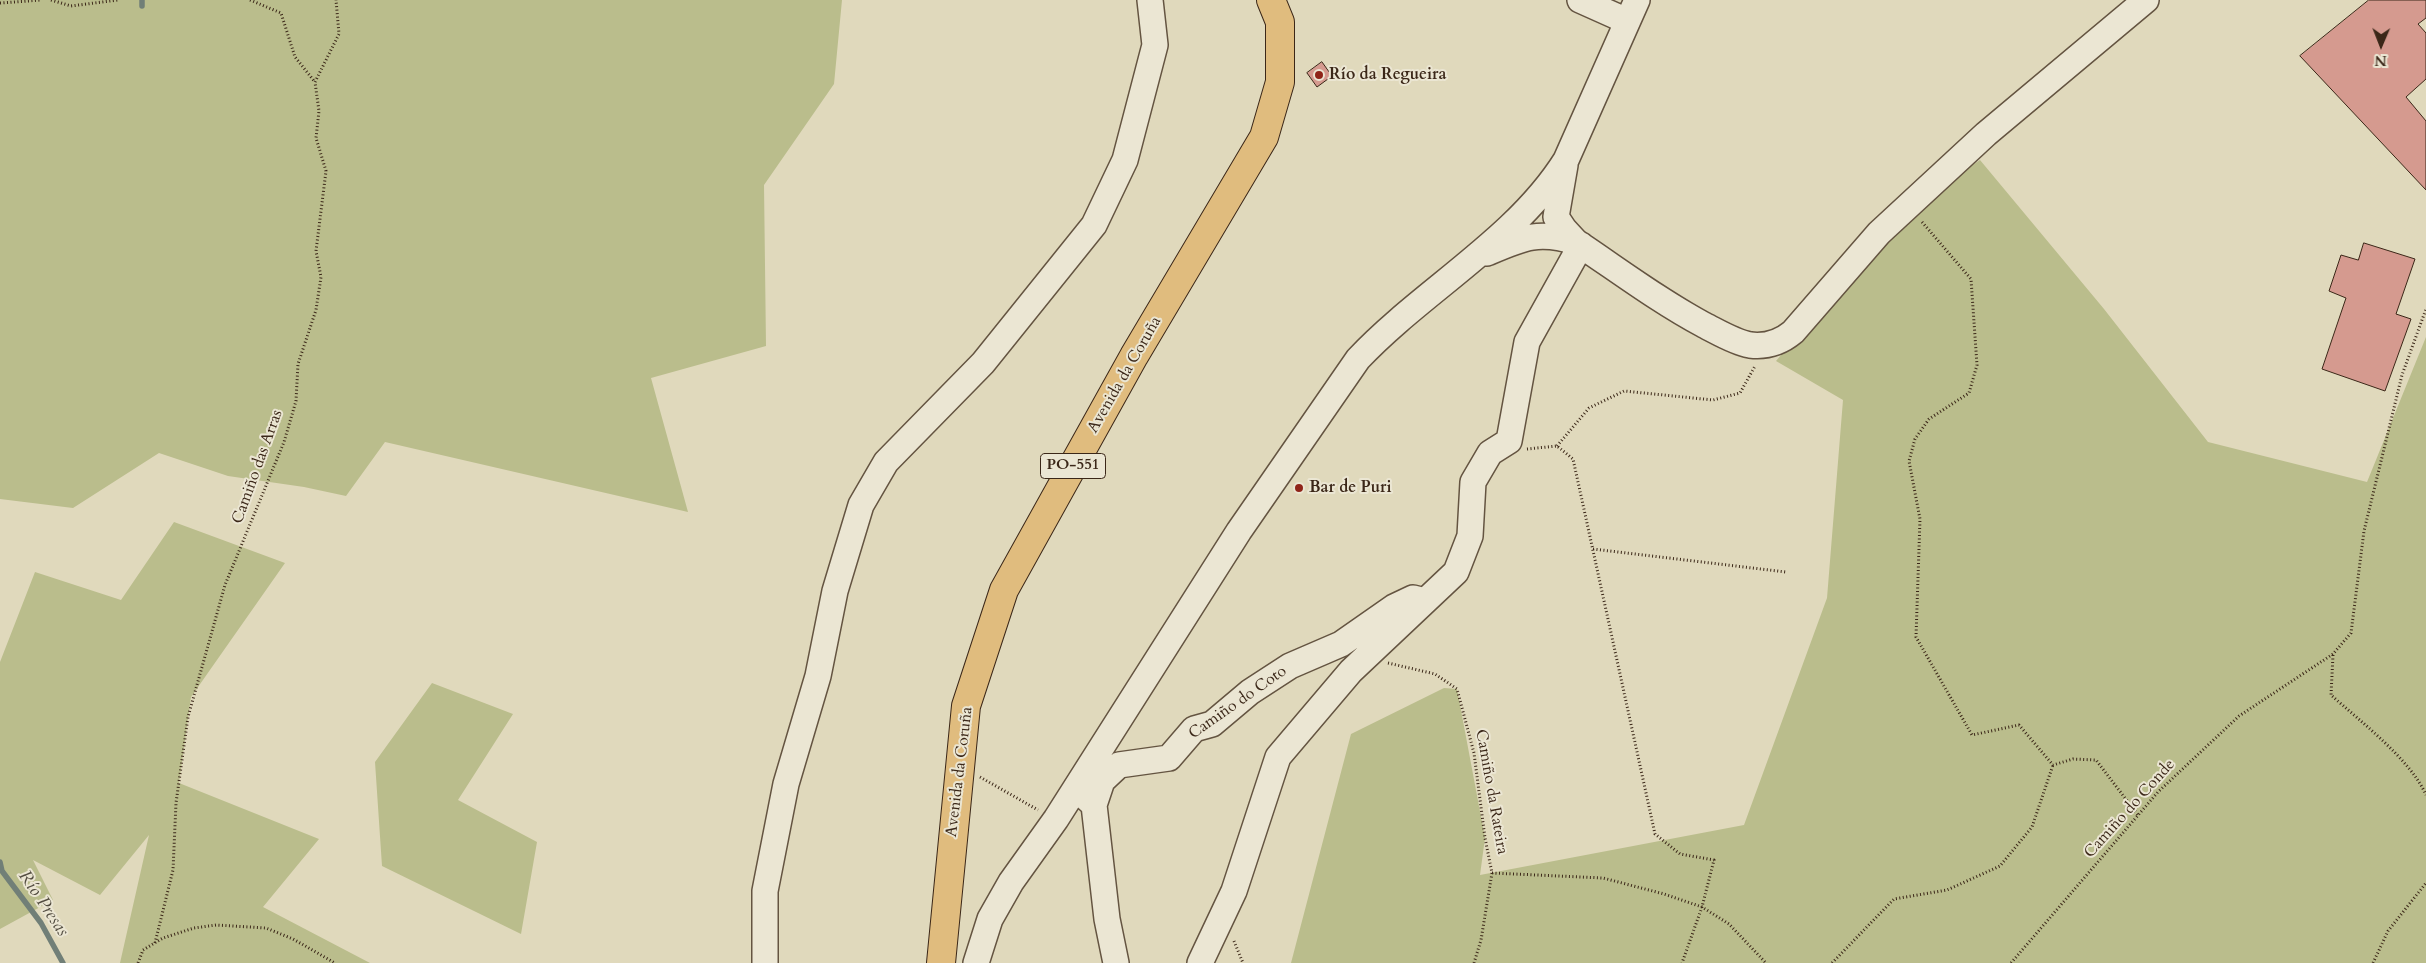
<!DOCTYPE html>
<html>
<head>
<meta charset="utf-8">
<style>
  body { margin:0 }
  #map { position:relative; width:2426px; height:963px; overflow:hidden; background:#e0d9bc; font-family:Cardo,serif }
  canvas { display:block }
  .north { position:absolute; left:2356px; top:20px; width:50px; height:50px; -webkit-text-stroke:4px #ebe6d3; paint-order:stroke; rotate:181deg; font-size:14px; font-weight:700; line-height:20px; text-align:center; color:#3b2718 }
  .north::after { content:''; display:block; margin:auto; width:18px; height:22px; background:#3b2718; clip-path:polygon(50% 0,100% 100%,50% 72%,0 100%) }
</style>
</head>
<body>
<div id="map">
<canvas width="2426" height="963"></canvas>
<div class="north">N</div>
</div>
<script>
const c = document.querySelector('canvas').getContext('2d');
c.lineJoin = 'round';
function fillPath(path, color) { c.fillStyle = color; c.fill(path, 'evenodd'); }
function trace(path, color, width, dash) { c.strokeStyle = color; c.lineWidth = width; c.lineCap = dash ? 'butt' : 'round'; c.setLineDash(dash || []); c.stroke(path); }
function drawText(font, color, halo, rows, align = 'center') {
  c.font = font + ' Cardo,serif'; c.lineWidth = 4; c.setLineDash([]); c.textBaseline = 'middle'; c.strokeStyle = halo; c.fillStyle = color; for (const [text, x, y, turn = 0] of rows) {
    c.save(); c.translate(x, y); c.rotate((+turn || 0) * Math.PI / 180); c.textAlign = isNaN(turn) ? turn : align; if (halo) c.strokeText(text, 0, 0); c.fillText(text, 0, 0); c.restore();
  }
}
fillPath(new Path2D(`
  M0,0H842L834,84L764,185L766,346L651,378L688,512L385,442L346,496L304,487L228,476L159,453L73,508L0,499Z
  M1980,160L2104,309L2208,442L2367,482L2426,337V963H1291L1351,734L1444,688L1457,689L1485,838L1480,875L1744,825L1827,598L1843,400L1776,361L1909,206Z
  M174,522L285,563L191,697L179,783L319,839L263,907L370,963H120L149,835L100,895L33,860L53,900L0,929V662L35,572L121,600Z
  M432,683L513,714L458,800L537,842L521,934L382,866L375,762Z`), '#babd8c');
trace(new Path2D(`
  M142,6V0
  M0,862L2,871L41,923L63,963`), '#717f77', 5.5);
const building = new Path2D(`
  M2369,0H2426V18L2418,24L2426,33V79L2406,97L2426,121V190L2300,56Z
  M1322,62L1332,76L1317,87L1307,73Z
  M2364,243L2415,259L2396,314L2411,319L2385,391L2322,369L2346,298L2329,291L2341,255L2358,260Z`);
fillPath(building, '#d59a8f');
trace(building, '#3b2718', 1);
const minor = new Path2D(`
  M1580,0L1627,21
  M1565,165L1556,217L1564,229L1576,242C1618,270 1659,301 1704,325C1718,332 1734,342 1750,345C1766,347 1781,342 1793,332L1879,233L1986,134L2146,0
  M1487,253C1522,238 1538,230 1576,242
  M1083,795L1094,805L1107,919L1116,963
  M1094,805L1102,781L1119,765L1169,758L1194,729L1212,724L1250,692L1290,666L1341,644L1394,607L1413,598L1425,601
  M765,963V891L786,784L818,676L835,591L861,505L886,462L983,363L1094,225L1125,160L1155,45L1150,0
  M976,963L990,919L1011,882L1056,819L1239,531L1358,359C1422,291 1516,240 1566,160L1637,0
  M1200,963L1234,891L1278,757L1351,671L1456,572L1470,536L1473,482L1490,453L1509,441L1527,342L1581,245`);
const major = new Path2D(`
  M941,963L966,706L1004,590L1134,356L1264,137L1280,82V22L1271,0`);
trace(minor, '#645441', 28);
trace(major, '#3b2718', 30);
trace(new Path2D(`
  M51,0L71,6L118,0
  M250,0L281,13L295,57L315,82
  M0,3L41,0
  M1922,222L1971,279L1977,365L1969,393L1929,419L1915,439L1909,461L1920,519L1916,637L1972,735L2019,725L2053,765L2073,759L2096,760L2138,815
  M1557,446L1589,408L1624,391L1713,400L1740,393L1755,366
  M1527,449L1557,446L1573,459L1655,834L1680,854L1714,860L1702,907L1682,963
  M1593,549L1786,572
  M2333,655L2331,695C2360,721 2411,760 2426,795
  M1388,663L1435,674L1457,689L1474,753L1485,838L1492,873L1481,940L1474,963
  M980,777L1038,810
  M1492,873L1603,878L1664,894L1702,907L1729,924L1766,963
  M1234,941L1243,963
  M155,943L173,870L176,803L188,717L225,585L284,442L296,401L298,364L316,310L321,277L316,251L326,171L316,138L319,111L315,82L339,34L336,0
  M138,963L143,950L163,938L194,928L216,925L266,928L293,939L335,963
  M1832,963L1894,899L1947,890L2000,866L2032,827L2053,765
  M2011,963L2158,792L2239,716L2333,654L2351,633L2364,531L2402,375L2426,309
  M2373,963L2388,931L2426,883`), '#3b2718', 3, [1, 2.5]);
trace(minor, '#ebe6d3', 25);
trace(major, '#e0bc7e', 28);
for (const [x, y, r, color] of [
  [1319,75,5,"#8f2418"],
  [1299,488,5,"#8f2418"]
]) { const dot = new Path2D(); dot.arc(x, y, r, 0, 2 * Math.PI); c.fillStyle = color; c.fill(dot); trace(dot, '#ebe6d3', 2); }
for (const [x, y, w] of [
  [1073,466,65]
]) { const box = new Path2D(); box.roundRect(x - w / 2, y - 12.5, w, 25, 4); c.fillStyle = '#ebe6d3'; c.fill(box); trace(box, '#3b2718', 1); }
drawText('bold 15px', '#3b2718', null, [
  ["PO-551",1073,466]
]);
drawText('bold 16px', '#3b2718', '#ebe6d3', [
  ["Río da Regueira",1329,75],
  ["Bar de Puri",1309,488]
], 'left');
drawText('16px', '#3b2718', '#ebe6d3', [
  ["Avenida da Coruña",1125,375,-60],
  ["Camiño das Arras",258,467,-70],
  ["Camiño do Coto",1238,703,-35],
  ["Avenida da Coruña",960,772,-83],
  ["Camiño da Rateira",1491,792,80],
  ["Camiño do Conde",2130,809,-48]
]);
drawText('italic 18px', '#524c40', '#ebe6d3', [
  ["Río Presas",43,904,56]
]);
</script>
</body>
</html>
